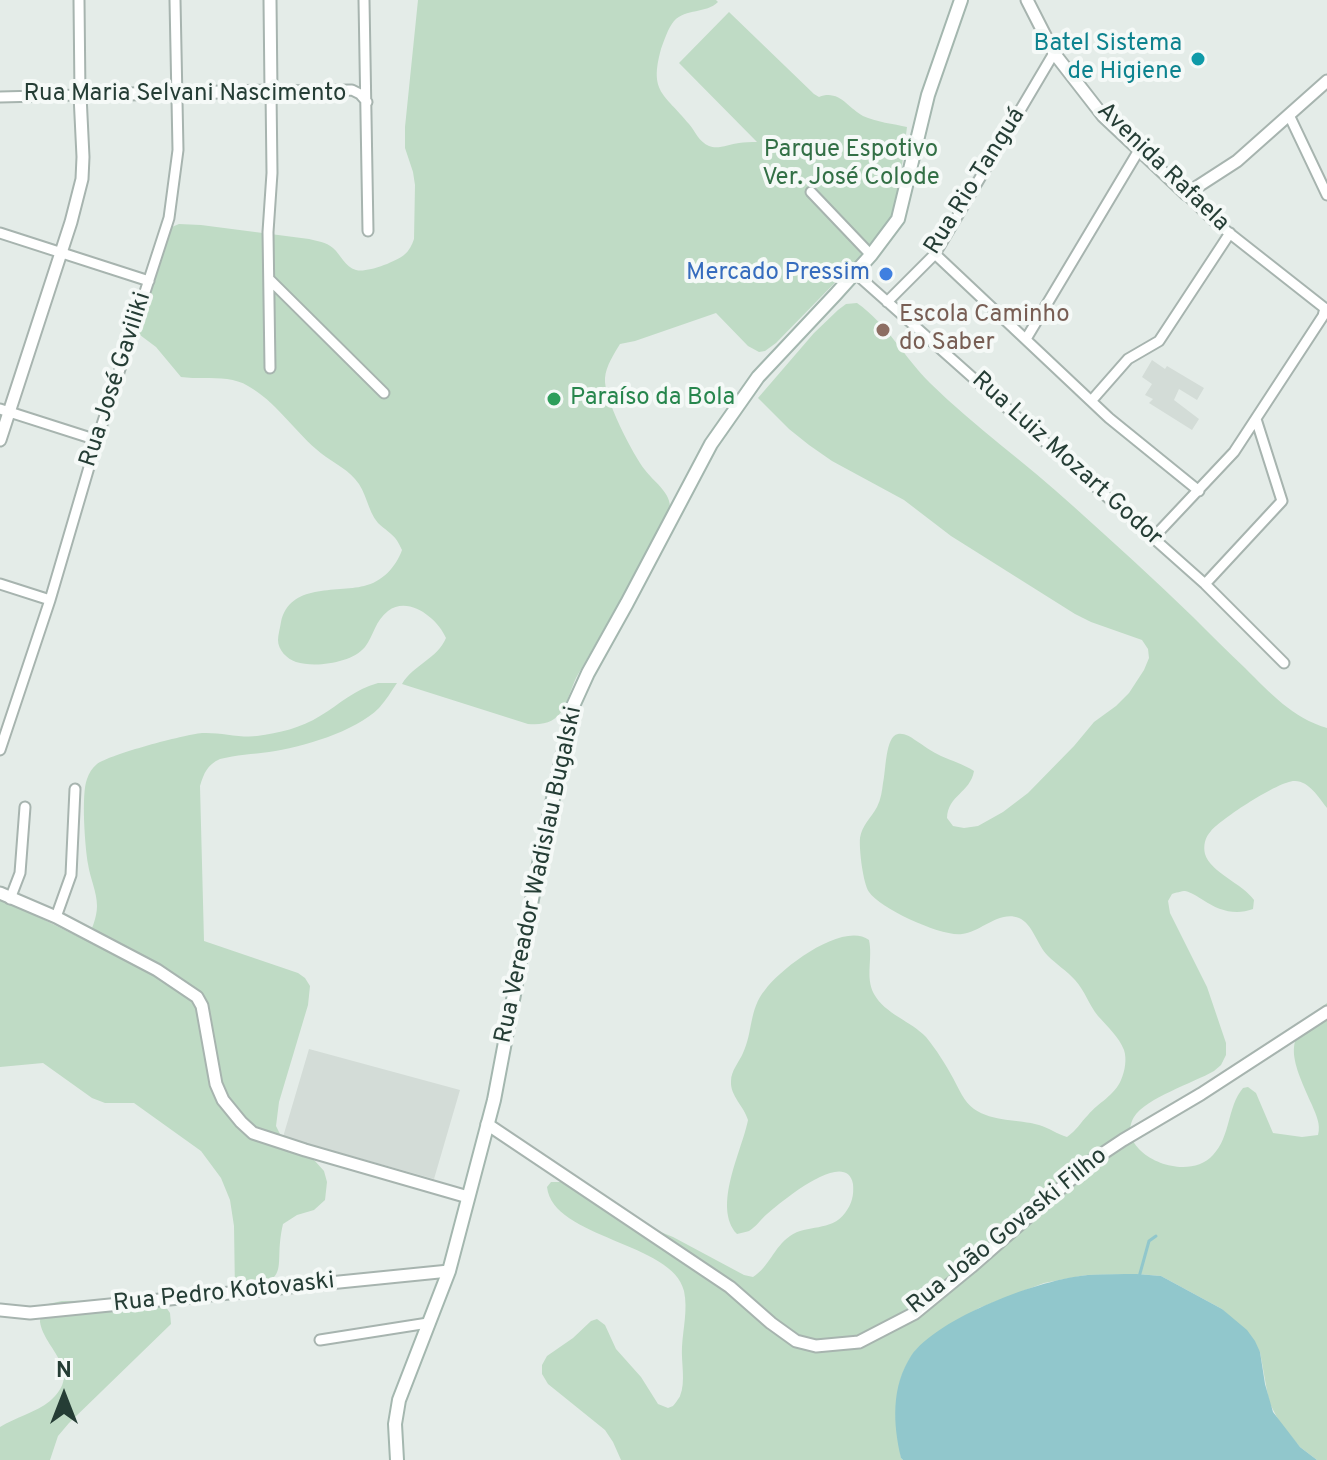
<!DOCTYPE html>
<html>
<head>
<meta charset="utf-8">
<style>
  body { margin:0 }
  #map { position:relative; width:1327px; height:1460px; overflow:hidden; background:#e4ece8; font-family:Overpass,sans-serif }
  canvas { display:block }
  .north { position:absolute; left:24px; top:1356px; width:80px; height:80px; -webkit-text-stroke:6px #f5f9f7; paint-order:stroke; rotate:0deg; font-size:22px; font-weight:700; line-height:32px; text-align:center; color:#253d35 }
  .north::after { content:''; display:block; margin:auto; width:28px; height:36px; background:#253d35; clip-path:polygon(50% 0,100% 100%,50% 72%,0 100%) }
</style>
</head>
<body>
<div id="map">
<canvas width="1327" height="1460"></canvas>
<div class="north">N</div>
</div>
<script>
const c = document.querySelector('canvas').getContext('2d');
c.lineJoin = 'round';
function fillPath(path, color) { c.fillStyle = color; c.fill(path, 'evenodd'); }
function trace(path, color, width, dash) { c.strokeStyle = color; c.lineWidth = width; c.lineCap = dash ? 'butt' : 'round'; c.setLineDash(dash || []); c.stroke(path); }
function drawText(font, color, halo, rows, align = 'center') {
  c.font = font + ' Overpass,sans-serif'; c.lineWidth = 8; c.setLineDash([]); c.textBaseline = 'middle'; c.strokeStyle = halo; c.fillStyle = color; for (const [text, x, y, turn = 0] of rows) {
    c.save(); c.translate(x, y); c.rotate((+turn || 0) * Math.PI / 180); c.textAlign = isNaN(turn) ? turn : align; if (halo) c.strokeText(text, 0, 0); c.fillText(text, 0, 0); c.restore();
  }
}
fillPath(new Path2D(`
  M1152,360L1165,369L1167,366L1204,388L1197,400L1179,389L1174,400L1199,419L1192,430L1149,403L1153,399L1145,395L1152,384L1142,377Z
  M309,1049L460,1090L434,1179L283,1137Z`), '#d3dcd7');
fillPath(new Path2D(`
  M418,0H716L718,2C706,14 686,8 674,21C668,28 664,41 661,49C649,93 664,93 689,124C695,131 699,142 709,146C718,150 729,144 739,143C744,142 751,142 757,142L679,63L729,12L814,94L819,97C839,89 848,108 863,116C876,122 894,124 907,127L897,203L891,219L859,258L776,343L765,351L759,352L748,346L716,313L635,341L620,344C614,354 606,366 605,378C603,397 633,455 645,470C653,481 669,491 670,506C670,511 665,519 664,524L576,678C564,706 563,727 528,724L402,684C413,665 437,659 446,638C438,619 409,595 388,611C375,621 374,635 365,647C352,663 315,668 296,662C287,659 278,650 278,640C278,635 280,628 281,622C290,583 335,593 364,586C382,582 396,567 402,550C395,534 390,534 378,523C367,510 367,492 355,479C345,467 328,460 316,449C293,429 275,401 248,386C229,374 203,380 181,377L156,347L136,332L167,229L179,224L201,225L309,239C317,241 326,242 333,248C341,255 345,267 356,270C367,273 395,262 404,255C409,251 412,245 414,239L415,185L413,172L405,148V127Z
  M857,303C887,324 904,357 930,383C975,427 1026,463 1073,506C1113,542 1154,579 1193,617C1210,634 1227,651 1245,668C1270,693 1293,718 1327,728V808C1319,798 1309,781 1295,781C1280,780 1221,819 1211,831C1205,837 1203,846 1205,854C1210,872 1243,884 1254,900L1253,909C1235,916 1218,910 1203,900C1198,897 1191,892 1185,891C1182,891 1175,893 1172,894L1168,901L1170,913L1207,987L1226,1043V1055L1221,1065L1214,1071C1193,1083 1146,1098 1134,1117C1113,1151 1185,1186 1213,1155C1231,1136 1227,1107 1243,1088L1248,1087L1256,1093L1273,1133L1302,1137L1318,1135C1321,1124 1316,1115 1312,1105C1291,1057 1280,1038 1327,1003V1460H1317L1300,1447L1281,1425L1269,1402L1260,1352L1222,1309L1161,1276L1137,1274L1086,1275L1044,1283L979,1308L917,1349C889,1384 897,1417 901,1458L903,1460H621L613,1442L605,1430L548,1384L542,1374V1365L547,1356L573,1338L591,1321L597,1319L605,1325L616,1349L641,1377L658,1404L668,1408L673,1406C674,1405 680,1397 680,1396C686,1382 681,1362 682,1347C683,1328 688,1310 684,1291C673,1242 553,1239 547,1187L551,1182H562L576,1185L641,1224L673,1237L744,1275L753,1277C769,1267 774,1247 790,1236C807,1224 831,1232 845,1213C852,1204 854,1195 853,1184C846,1147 780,1203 767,1214C761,1219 756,1227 749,1231C746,1232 741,1233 737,1234C712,1207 742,1151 748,1120C744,1106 730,1096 731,1081C731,1071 739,1062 743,1053C753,1032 749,1009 765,990C781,968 843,921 869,940C873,959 865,977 874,994C885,1014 911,1021 926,1037C936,1049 946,1065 953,1078C959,1089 964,1102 974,1109C993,1122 1018,1119 1039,1125C1049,1128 1057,1134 1067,1137C1077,1130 1080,1123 1088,1115C1098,1103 1115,1095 1121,1080C1125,1071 1127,1059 1124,1050C1119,1037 1107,1026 1098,1016C1089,1005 1085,991 1075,980C1067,971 1056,964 1048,956C1037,945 1033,924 1019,918C999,910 981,932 962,934C942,937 881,909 869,892C863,883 859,849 860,838C862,825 871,818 877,807C881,799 882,791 883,783C886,772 885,736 898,734C904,733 911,737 915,740C923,745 932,752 941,756C952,761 963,764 974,771C970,793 948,795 947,818L953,826L964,828L978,826L1003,812L1028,793L1074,746L1094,722L1116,706L1129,693L1144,670L1149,658L1148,649L1142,640L1091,622L1075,614L951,536L904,500L832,461L809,445L789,429L758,398L814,333L838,310L846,304Z
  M378,683H397C391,692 386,700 379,708C355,732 302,747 269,752C253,754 236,755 220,759C207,765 204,773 200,786L204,941L298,973L305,978L310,986L308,1005L279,1102L276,1126L282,1138L315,1161L324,1171L327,1182L325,1200L314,1210L297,1215L283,1224C272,1271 296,1278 235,1293L234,1226L230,1200L221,1178L201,1151L134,1103H105L92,1098L43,1063L0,1067V898L87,941C91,930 97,918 97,906C97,892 90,878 88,864C85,847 81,794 87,779C89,773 92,768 97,764C111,754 183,735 202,733C220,732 239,738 257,736C279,733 301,728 320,716C340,704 355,689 378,683Z
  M161,1300L170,1313L171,1324L69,1423L58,1436L50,1460H0V1427C16,1417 35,1413 50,1401C85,1371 44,1349 40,1322C40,1318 41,1314 42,1309L48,1304L62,1301Z`), '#bfdbc5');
fillPath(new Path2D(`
  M1137,1274L1161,1276L1222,1309L1247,1330L1255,1341L1260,1352L1265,1384L1273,1412L1300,1447L1317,1460H903L901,1458C893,1424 891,1387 911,1356C938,1317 1041,1279 1088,1275C1104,1274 1121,1274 1137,1274Z`), '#91c7cc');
trace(new Path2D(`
  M1139,1277L1149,1241L1156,1236`), '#91c7cc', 3);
const minor = new Path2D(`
  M364,0L368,231
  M0,97L80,95L79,0
  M1289,115L1327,195
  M811,192L871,255
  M1186,194L1214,221L1327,310
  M0,233L149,281
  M935,254L1109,418L1199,491
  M855,273L1205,584L1284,663
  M269,279L384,393
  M887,302L935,254L1054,53
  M1026,339L1139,150
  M270,368L268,232L272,173L271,91L352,90L360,94L367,102
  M1092,400L1128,359L1159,341L1230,233
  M0,409L97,440
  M1153,538L1234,452L1323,316L1325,308
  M0,584L50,600
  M1205,584L1282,501L1256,419
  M0,750L50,600L97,440L169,218L178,150L175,0
  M10,899L20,873L25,807
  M56,917L71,875L75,789
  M320,1340L428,1323`);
const tertiary = new Path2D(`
  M1027,0L1054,53L1103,116L1186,194L1237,161L1327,81
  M0,440L71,222L82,179L83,157L80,95L271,91L270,0
  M0,893L56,917L157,970L197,997L202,1006L216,1084L223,1100L241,1122L253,1133L305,1150L468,1197
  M487,1124L730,1287L771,1323L796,1341L816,1346L859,1342L915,1313L971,1267L1093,1160L1123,1140L1201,1094L1327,1012
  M0,1310L30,1313L449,1271`);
const secondary = new Path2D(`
  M397,1460L395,1424L399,1400L449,1271L494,1100L537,873L573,706L588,673L627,603L711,444L758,377L835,295L871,255L898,219L928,95L961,0`);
trace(minor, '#a7b4af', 13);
trace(tertiary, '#a7b4af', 15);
trace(secondary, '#a4b7af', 16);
trace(minor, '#fff', 9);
trace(tertiary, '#fff', 11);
trace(secondary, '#fff', 12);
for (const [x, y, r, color] of [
  [1198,59,8,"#0f9aa8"],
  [886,274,8,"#3f7fe0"],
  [883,330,8,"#8d6e63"],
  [554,399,8,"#2e9e5b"]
]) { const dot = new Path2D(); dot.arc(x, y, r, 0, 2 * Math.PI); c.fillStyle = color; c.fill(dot); trace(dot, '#f5f9f7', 3); }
drawText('24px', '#0d838f', '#f5f9f7', [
  ["Batel Sistema",1182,45],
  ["de Higiene",1182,73]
], 'right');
drawText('24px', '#253d35', '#f5f9f7', [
  ["Rua Maria Selvani Nascimento",185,95],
  ["Avenida Rafaela",1162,168,44],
  ["Rua Rio Tanguá",976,182,-58],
  ["Rua José Gaviliki",117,380,-72],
  ["Rua Luiz Mozart Godor",1066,460,42],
  ["Rua Vereador Wadislau Bugalski",540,875,-78],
  ["Rua João Govaski Filho",1008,1232,-39],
  ["Rua Pedro Kotovaski",224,1294,-6]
]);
drawText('24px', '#337046', '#f5f9f7', [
  ["Parque Espotivo",851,151],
  ["Ver. José Colode",851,179]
]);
drawText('24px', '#366cbe', '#f5f9f7', [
  ["Mercado Pressim",870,274]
], 'right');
drawText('24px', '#785e54', '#f5f9f7', [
  ["Escola Caminho",899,316],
  ["do Saber",899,344]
], 'left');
drawText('24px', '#27864d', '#f5f9f7', [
  ["Paraíso da Bola",570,399]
], 'left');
</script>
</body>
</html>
